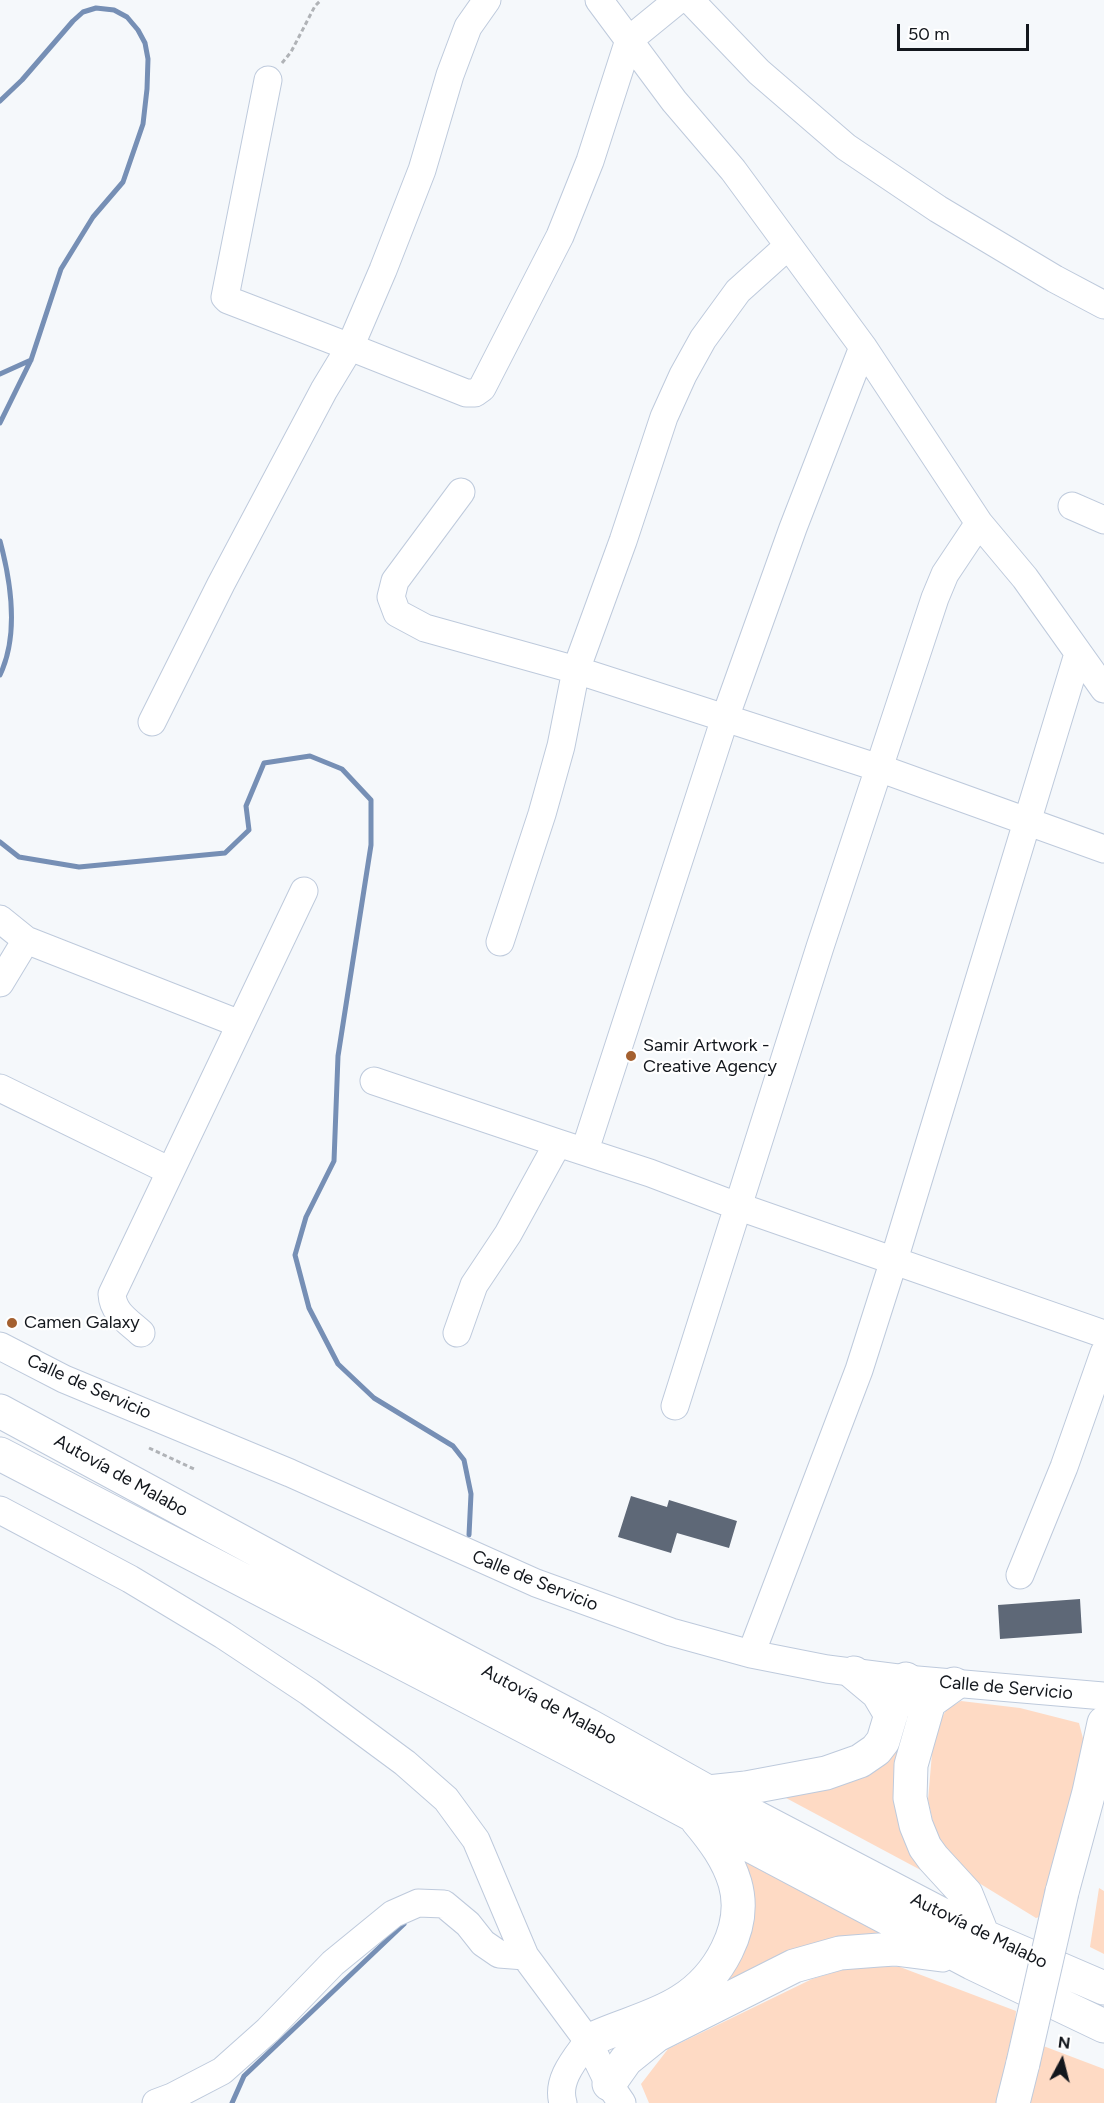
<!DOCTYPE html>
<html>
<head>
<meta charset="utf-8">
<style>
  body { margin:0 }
  #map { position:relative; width:1104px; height:2103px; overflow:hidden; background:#f5f8fb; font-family:Figtree,sans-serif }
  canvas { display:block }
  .north { position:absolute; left:1032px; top:2031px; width:60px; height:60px; -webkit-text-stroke:4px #fff; paint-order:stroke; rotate:7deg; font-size:16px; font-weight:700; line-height:24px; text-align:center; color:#13171d }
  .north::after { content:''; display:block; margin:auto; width:21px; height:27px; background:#13171d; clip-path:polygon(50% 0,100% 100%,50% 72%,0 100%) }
  .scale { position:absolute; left:897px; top:24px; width:132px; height:27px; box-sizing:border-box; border:3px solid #13171d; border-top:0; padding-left:8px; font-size:18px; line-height:21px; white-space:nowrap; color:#13171d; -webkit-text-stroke:4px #fff; paint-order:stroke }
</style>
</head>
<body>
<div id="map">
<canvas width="1104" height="2103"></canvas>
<div class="north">N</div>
<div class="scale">50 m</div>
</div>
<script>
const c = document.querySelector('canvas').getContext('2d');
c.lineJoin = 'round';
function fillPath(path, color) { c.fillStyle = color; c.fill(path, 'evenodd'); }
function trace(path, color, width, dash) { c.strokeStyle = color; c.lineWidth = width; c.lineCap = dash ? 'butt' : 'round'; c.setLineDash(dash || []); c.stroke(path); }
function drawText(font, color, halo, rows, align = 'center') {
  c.font = font + ' Figtree,sans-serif'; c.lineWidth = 4.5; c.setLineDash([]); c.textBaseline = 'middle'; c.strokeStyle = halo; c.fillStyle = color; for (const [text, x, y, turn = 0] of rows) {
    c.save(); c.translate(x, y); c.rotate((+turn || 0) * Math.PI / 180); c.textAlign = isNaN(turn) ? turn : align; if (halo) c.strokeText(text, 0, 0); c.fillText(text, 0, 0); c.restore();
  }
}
fillPath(new Path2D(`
  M961,1701L1020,1708L1079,1723L1086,1750L1042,1916L1036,1918L961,1872L935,1831L928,1800L934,1730L947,1709Z
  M915,1707L903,1791L958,1890L758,1783L873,1761Z
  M727,1849L916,1948L702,2000L732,1964Z
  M1099,1888L1104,1891V1954L1090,1947Z
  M858,1965L900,1967L1016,2011L1011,2068L1001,2103H649L641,2084L668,2049L812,1979Z
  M1038,2044L1104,2069V2103H1010Z`), '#fedac4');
trace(new Path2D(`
  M0,101L22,80L73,21L83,12L96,8L114,10L127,17L138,30L145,43L148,59L147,89L143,124L123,182L93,217L61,269L31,360L0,423
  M0,374L31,360
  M0,541C11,582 19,635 0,675
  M0,842L19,857L79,867L225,853L249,830L246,806L264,763L310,756L342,769L371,800V845L338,1056L334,1161L306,1217L295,1255L309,1308L338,1364L374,1398L453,1446L464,1460L471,1494L469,1535
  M232,2103L244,2076L404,1924`), '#768fb5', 5);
fillPath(new Path2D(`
  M631,1496L667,1507L669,1500L737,1521L729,1548L677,1533L671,1553L618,1537Z
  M1080,1599L1082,1633L1000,1639L998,1605Z`), '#5e6877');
const minor = new Path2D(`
  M599,0L674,101L733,170L863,347L979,523L1025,578L1104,689
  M690,0L759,72L846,147L938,209L1055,279L1104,305
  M268,80L225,297L228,300L350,347L466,393H475L482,388L560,236L590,161L629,40L678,0
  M461,492L395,581L391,597L397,613L425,628L576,670L725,718L879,768L1104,849
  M1072,506L1104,520
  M152,722L221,584L324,390L350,347L383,270L422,170L450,75L468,27L487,0
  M0,919L26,940L240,1024
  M500,942L542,814L561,746L576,670L623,541L664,417L683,375L703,339L738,291L788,246
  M0,983L26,940
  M374,1081L558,1143L650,1173L737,1206L1104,1334
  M0,1088L170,1171
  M585,1150L725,718L793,528L863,347
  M141,1333C128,1321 113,1313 112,1294L304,891
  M457,1333L474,1285L508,1234L558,1143
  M0,1346L64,1379L290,1473L536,1583L671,1632L751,1654L827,1669L906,1679L1104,1696
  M675,1406L820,947L935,598L945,574L979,523
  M0,1510L130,1579L223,1635L309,1692L405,1763L446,1799L476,1840L525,1956L588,2041L609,2084L622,2103
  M1020,1575L1064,1467L1104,1353
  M751,1654L859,1370L894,1260L1078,654
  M156,2103L172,2097L222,2071L268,2030L333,1963L393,1914L418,1903L444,1904L468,1924L483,1943L499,1954L525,1956
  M563,2103C556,2080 575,2059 588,2041`);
const major = new Path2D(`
  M1062,1892L1089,1792L1104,1723
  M1013,2103L1023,2063`);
const highway = new Path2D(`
  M0,1411L327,1588L588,1725L708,1792L983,1936L1104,1988
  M0,1454L572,1751L972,1963L1104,2026
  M854,1673L878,1693L891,1715
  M954,1684L929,1702L911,1765L910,1798L916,1825L925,1847L933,1858L966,1894L983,1936
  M708,1792L746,1788L826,1773L860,1761L876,1750L883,1741L892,1711L906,1679
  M588,2041C618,2026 653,2019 681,2001C718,1978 748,1928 735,1883C728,1859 713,1839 697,1820
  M609,2084L626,2060L657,2035L794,1966L840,1953L879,1950L895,1949L942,1955`);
trace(minor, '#becadc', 29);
trace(major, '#becadc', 35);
trace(highway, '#becadc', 35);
trace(new Path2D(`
  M282,63L291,52L315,6L321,0
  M149,1448L194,1469`), '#b0b3b7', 3, [4.5, 3]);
trace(minor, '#fff', 27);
trace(major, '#fff', 33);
trace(highway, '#fff', 33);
const majorBridge = new Path2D(`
  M1023,2063L1062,1892`);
trace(majorBridge, '#becadc', 35, []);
trace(majorBridge, '#fff', 33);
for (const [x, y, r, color] of [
  [631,1056,6,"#a46030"],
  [12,1323,6,"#a46030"]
]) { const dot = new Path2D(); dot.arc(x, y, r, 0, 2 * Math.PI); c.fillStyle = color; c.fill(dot); trace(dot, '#fff', 2); }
drawText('18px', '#13171d', '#fff', [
  ["Samir Artwork -",643,1046],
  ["Creative Agency",643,1067],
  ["Camen Galaxy",24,1323]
], 'left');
drawText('18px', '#13171d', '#fff', [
  ["Calle de Servicio",89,1387,24],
  ["Autovía de Malabo",121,1476,29],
  ["Calle de Servicio",535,1581,22],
  ["Calle de Servicio",1006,1688,5],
  ["Autovía de Malabo",549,1705,28],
  ["Autovía de Malabo",979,1931,26]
]);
</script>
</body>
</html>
